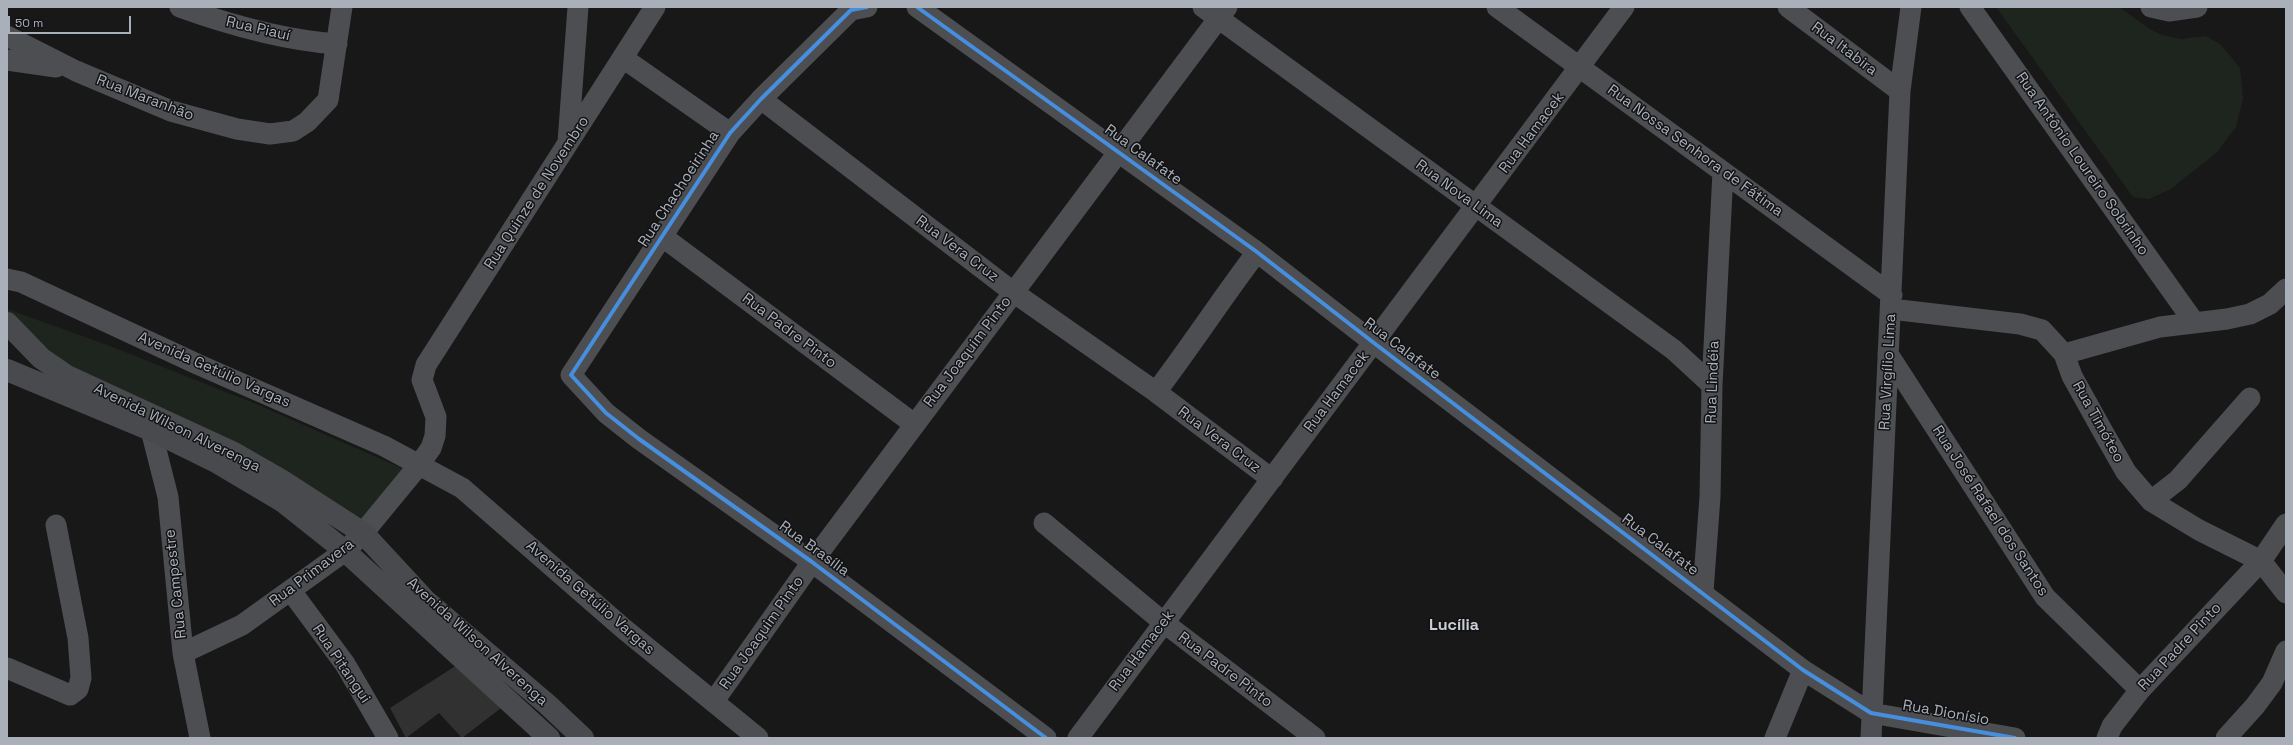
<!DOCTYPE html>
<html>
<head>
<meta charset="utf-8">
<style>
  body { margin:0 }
  #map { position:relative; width:2293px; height:745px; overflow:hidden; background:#181818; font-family:"Space Grotesk",sans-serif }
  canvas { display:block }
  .frame { position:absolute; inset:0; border:8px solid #a9b0b9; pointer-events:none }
  .scale { position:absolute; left:8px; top:16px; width:123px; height:18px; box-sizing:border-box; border:2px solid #a9b0b9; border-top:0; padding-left:5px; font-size:12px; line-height:14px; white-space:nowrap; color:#a9b0b9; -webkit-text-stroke:3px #121214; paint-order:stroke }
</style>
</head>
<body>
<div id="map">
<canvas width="2293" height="745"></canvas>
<div class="frame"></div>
<div class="scale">50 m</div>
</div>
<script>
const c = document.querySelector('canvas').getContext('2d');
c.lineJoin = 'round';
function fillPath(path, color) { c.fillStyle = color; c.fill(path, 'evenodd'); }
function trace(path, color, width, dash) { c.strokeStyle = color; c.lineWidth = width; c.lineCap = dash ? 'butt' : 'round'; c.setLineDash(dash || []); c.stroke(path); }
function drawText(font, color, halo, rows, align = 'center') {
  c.font = font + ' "Space Grotesk",sans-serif'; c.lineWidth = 3; c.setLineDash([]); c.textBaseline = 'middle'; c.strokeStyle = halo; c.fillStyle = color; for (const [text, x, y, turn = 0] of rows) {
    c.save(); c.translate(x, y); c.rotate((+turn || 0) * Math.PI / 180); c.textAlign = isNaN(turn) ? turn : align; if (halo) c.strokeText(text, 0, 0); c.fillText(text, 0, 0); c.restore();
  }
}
fillPath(new Path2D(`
  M1996,7H2119L2153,31L2162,35L2181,39L2206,36L2221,45L2240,68L2243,98L2236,127L2217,152L2171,189L2149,199L2133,197Z
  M7,309L110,346L256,404L408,471L359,522L81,375L15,323Z`), '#1e251e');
fillPath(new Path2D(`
  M460,663L505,705L462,738L439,713L406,738L390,708Z`), '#313132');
trace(new Path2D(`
  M180,7C230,25 284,40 337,44
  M867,7L851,10L761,99L730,133L571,375L606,413L639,439L812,562L1046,738
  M917,7L1257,252L1374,343L1803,670L1871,713L2015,738
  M1203,7L1674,350L1712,385
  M1497,7L1892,295
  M1788,7L1900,91
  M1970,7L2194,322
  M2151,7L2169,11L2197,7
  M7,36L76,71L171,111L237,129L270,134L293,131L307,122L328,100L342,7
  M623,58L730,133
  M7,60L56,67
  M761,99L1013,292L1156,392L1265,474L1273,478
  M568,142L578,7
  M663,237L914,424
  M7,279L21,282L197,364L384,446L462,488L624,629L758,738
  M1891,309L2020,324L2042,330L2064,354L2072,376L2102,430L2126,472L2151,501L2199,530L2261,561L2286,593
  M1888,354L2045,597L2140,690
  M2064,354L2160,327L2227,319L2250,314L2270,304L2286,289
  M1156,392C1191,346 1222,298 1257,252
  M151,430L168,497L183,653L200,738
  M2151,501L2178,480L2250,398
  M1044,523L1163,622L1315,738
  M291,591L345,664L388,738
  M1703,592L1710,497L1712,385L1723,172
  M183,653L242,625L345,551L363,533L419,465L431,448L435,436L436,417L422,380L426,365L655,7
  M7,668L70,695L78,689L81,678L78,638L56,525
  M714,701L812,562L1227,7
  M1078,738L1624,7
  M1775,738L1803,670
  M1871,738L1900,91L1911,7
  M2107,738L2112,726L2140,690L2261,561L2286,524
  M2226,738L2255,706L2272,683L2286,651`), '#4c4e51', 21);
trace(new Path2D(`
  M7,323L41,358L67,376L234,453L281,480L363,533L425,600L548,705L583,738
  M7,370L151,430L218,463L282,501L345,551L549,738`), '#494a4d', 22);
trace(new Path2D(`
  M867,7L851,10L761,99L730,133L571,375L606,413L639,439L812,562L1046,738
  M917,7L1257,252L1374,343L1803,670L1871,713L2015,738`), '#468fdf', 4);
drawText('15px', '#a9b0b9', '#121214', [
  ["Rua Piauí",258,29,13],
  ["Rua Itabira",1844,49,37],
  ["Rua Maranhão",145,98,21],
  ["Rua Hamacek",1532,133,-53],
  ["Rua Nossa Senhora de Fátima",1695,151,36],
  ["Rua Calafate",1143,155,36],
  ["Rua Antônio Loureiro Sobrinho",2082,164,55],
  ["Rua Chachoeirinha",679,189,-57],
  ["Rua Quinze de Novembro",537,193,-57],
  ["Rua Nova Lima",1459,194,36],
  ["Rua Vera Cruz",957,249,37],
  ["Rua Padre Pinto",789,331,37],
  ["Rua Calafate",1402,349,37],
  ["Rua Joaquim Pinto",968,352,-53],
  ["Avenida Getúlio Vargas",214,370,24],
  ["Rua Virgílio Lima",1888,372,-87],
  ["Rua Lindéia",1713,382,-88],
  ["Rua Hamacek",1337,392,-53],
  ["Rua Timóteo",2098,422,61],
  ["Avenida Wilson Alverenga",177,428,26],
  ["Rua Vera Cruz",1219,440,37],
  ["Rua José Rafael dos Santos",1990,511,57],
  ["Rua Calafate",1660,545,37],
  ["Rua Brasília",814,549,36],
  ["Rua Primavera",312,573,-37],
  ["Rua Campestre",176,584,-96],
  ["Avenida Getúlio Vargas",590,598,41],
  ["Rua Joaquim Pinto",762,633,-55],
  ["Avenida Wilson Alverenga",477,642,42],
  ["Rua Padre Pinto",2180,647,-47],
  ["Rua Hamacek",1142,651,-53],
  ["Rua Pitangui",341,664,56],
  ["Rua Padre Pinto",1225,670,37],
  ["Rua Dionísio",1946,713,10]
]);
drawText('bold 16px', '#cacfd5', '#121214', [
  ["Lucília",1454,626]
]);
</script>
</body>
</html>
